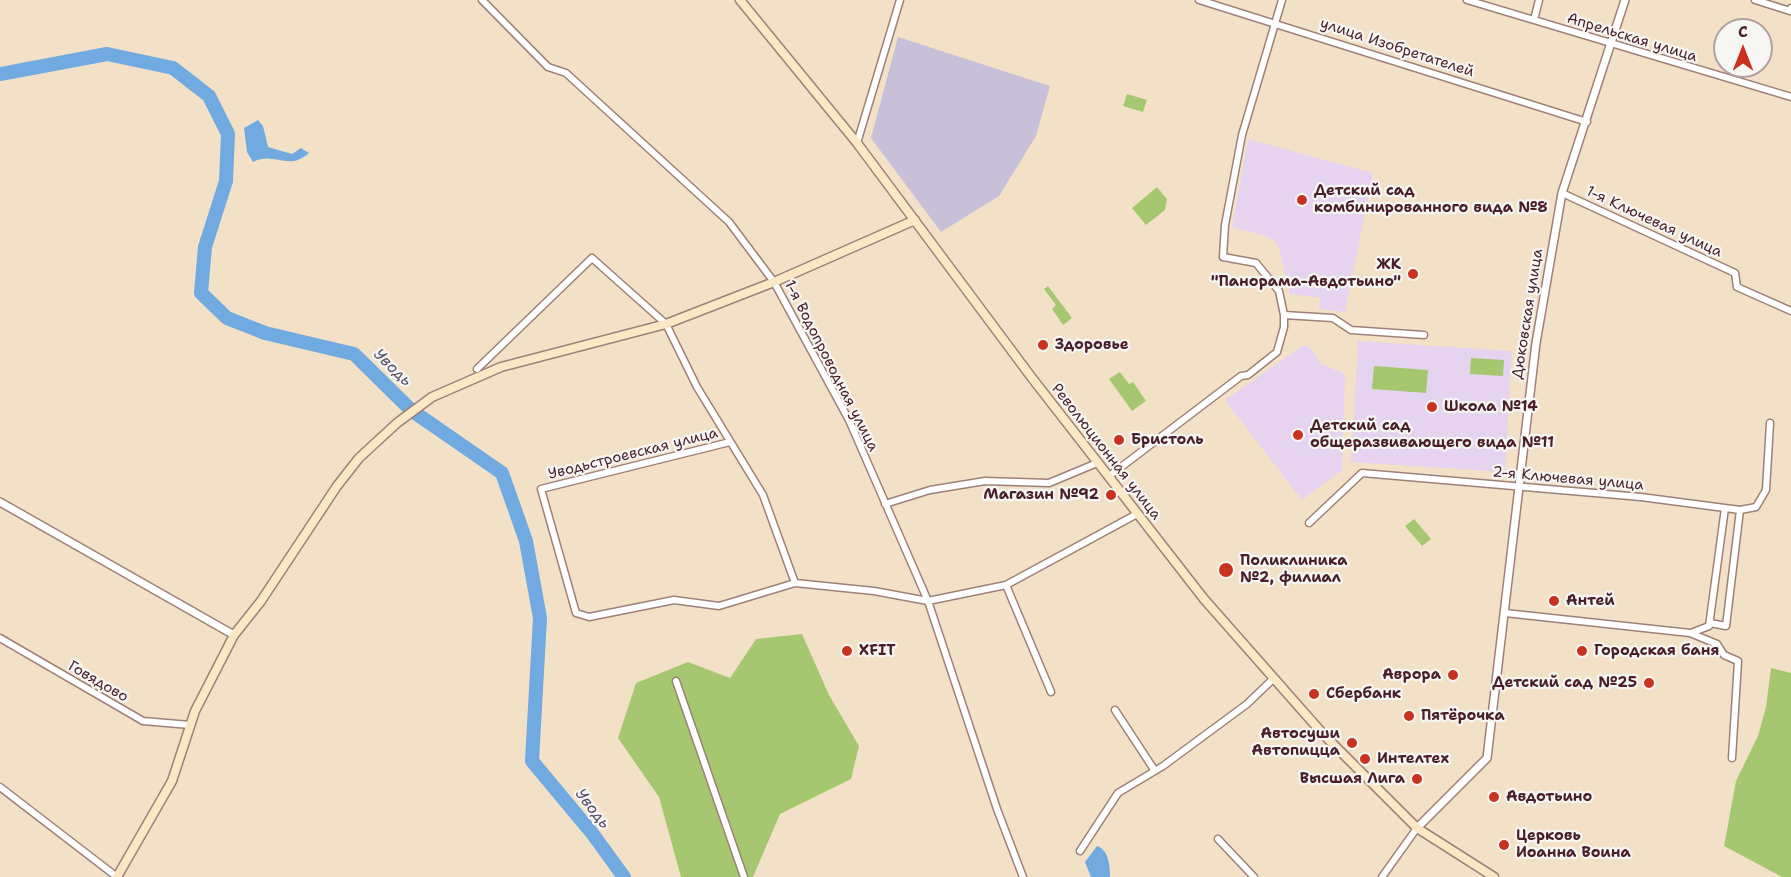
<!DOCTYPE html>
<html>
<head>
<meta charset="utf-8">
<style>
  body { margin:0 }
  #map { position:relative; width:1791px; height:877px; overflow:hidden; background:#f3e1c7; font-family:"Shantell Sans",sans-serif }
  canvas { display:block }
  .north { position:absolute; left:1713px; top:18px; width:60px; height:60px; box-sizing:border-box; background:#f6f6f2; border:2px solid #b1a0a2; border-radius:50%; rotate:0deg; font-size:16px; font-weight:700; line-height:24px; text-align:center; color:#4a1f2b }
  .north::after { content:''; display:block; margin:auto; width:21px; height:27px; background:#c8321e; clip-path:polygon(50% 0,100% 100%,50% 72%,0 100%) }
</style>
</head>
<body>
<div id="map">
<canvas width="1791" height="877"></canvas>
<div class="north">С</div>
</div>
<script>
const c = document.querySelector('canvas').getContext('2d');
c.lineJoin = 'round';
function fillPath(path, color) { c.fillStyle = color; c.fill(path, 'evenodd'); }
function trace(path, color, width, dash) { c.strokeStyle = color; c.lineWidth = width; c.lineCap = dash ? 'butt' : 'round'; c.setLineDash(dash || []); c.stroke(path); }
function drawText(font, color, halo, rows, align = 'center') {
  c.font = font + ' "Shantell Sans",sans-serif'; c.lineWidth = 4.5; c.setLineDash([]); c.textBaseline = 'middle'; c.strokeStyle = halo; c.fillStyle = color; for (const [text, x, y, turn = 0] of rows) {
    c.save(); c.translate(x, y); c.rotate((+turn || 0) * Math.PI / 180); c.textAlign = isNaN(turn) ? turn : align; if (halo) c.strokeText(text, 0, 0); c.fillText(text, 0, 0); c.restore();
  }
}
fillPath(new Path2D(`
  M1248,139L1373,173L1345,312L1319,309L1320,298L1290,294L1278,244L1269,237L1232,227Z
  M1358,341L1512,351L1505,472L1351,462Z
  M1304,345L1312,349L1321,364L1345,374L1342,470L1302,500L1225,400Z`), '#e5d3f0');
fillPath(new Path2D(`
  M898,37L1050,86L1036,136L999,196L941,232L871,138Z`), '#c7c0d8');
fillPath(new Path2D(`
  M1127,94L1147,100L1143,112L1123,106Z
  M1157,187L1167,199L1165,210L1146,225L1132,208Z
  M1048,286L1072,318L1063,325L1052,309L1056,305L1044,289Z
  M1471,358L1504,360L1503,376L1470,374Z
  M1374,366L1428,370L1426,393L1372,389Z
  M1120,372L1129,384L1133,382L1146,401L1132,411L1109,379Z
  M1414,519L1431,539L1422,546L1405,526Z
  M802,634L829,695L859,746L851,779L780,814L753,877H681L659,797L618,738L636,683L688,662L730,678L756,639Z
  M1771,668L1791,673V877H1782L1724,846L1736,781L1758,736L1766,707Z`), '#a5c770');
fillPath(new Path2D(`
  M258,120L263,126L268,147L292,154L301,148L309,153C288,172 275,151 253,162L247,152L244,128Z
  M1097,846C1109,850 1110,866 1110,877H1091L1085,862Z`), '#71aae1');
trace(new Path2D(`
  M0,74L107,54L173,68L209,96L228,134L226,181L205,247L201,293L227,318L265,333L354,354L411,410L502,473L526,541L540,618L532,761L592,833L624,877`), '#71aae1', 14);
const minor = new Path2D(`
  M482,0L548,67L566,73L729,222L774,282L849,420L928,601L997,809L1023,877
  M1199,0L1587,122
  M1467,0L1791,97
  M1755,0L1790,11L1791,8
  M1534,20L1539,0
  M857,143L900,0
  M1562,193L1735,273L1737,287L1791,311
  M1284,315L1333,318L1351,330L1424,335
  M477,369L592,258L666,324L697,387L763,495L795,583
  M730,442L541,489L576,613L589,617L674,600L719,606L795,583L874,591L928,601L1006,585L1137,514
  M1108,477L1241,376L1248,375L1277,352L1284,327V315L1279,291L1256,263L1223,257L1225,225L1242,135L1282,0
  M885,504L930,490L985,481L1049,483L1097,463
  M1309,523L1362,473L1641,497L1740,510L1756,507L1766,490L1770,423
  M1006,585L1051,692
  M1505,613L1690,633L1717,644L1724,655L1738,661L1732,758
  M1710,623L1726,626L1740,510
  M1691,633L1709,626L1725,508
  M0,638L143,721L190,725
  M676,681L744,877
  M1115,710L1155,771
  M0,787L117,877
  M1218,839L1254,877
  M1080,851L1118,793L1163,766L1247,704L1273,679
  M1382,877L1417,828`);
const tertiary = new Path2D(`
  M0,502L234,635
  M1417,828L1487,758L1536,343L1562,193L1625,0`);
const secondary = new Path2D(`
  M740,0L857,143L1032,378L1204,599L1323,734L1417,828L1494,877
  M117,877L172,781L195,711L234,635L261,601L337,486L359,458L397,423L432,397L501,367L666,324L774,282L915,220`);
trace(minor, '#9e8079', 9);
trace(tertiary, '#9e8079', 10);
trace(secondary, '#9e8079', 11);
trace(minor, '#fff', 6);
trace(tertiary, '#fff', 7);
trace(secondary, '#fae7c3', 8);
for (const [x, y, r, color] of [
  [1302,200,6,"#c8321e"],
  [1413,274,6,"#c8321e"],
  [1043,345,6,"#c8321e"],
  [1432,407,6,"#c8321e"],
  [1298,435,6,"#c8321e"],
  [1119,440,6,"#c8321e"],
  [1111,495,6,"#c8321e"],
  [1226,570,8,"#c8321e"],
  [1554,601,6,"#c8321e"],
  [847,651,6,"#c8321e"],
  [1582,651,6,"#c8321e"],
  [1453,675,6,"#c8321e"],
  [1649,683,6,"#c8321e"],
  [1314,694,6,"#c8321e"],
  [1409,716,6,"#c8321e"],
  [1352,743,6,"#c8321e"],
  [1365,759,6,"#c8321e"],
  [1417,779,6,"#c8321e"],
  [1494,797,6,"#c8321e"],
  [1504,845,6,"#c8321e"]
]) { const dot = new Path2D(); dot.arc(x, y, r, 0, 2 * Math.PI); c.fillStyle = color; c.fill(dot); trace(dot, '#f6f6f2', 2); }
drawText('15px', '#4a1f2b', '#f6f6f2', [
  ["Апрельская улица",1632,38,17],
  ["улица Изобретателей",1397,48,18],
  ["1-я Ключевая улица",1654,222,25],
  ["Дюковская улица",1528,314,-81],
  ["1-я Водопроводная улица",831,366,63],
  ["Революционная улица",1106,452,52],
  ["Уводьстроевская улица",633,454,-14],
  ["2-я Ключевая улица",1568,479,5],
  ["Говядово",98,682,30]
]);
drawText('bold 15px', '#4a1f2b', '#f6f6f2', [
  ["Детский сад",1314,191],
  ["комбинированного вида №8",1314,208],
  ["ЖК",1401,265,"right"],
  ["\"Панорама-Авдотьино\"",1401,282,"right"],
  ["Здоровье",1055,345],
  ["Школа №14",1444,407],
  ["Детский сад",1310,426],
  ["общеразвивающего вида №11",1310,443],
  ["Бристоль",1131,440],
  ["Магазин №92",1099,495,"right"],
  ["Поликлиника",1240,561],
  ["№2, филиал",1240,578],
  ["Антей",1566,601],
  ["XFIT",859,651],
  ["Городская баня",1594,651],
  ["Аврора",1441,675,"right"],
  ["Детский сад №25",1637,683,"right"],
  ["Сбербанк",1326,694],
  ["Пятёрочка",1421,716],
  ["Автосуши",1340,734,"right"],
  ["Автопицца",1340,751,"right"],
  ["Интелтех",1377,759],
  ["Высшая Лига",1405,779,"right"],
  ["Авдотьино",1506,797],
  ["Церковь",1516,836],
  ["Иоанна Воина",1516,853]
], 'left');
drawText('italic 16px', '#58506b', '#f6f6f2', [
  ["Уводь",392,368,44],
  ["Уводь",592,809,52]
]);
</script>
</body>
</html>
